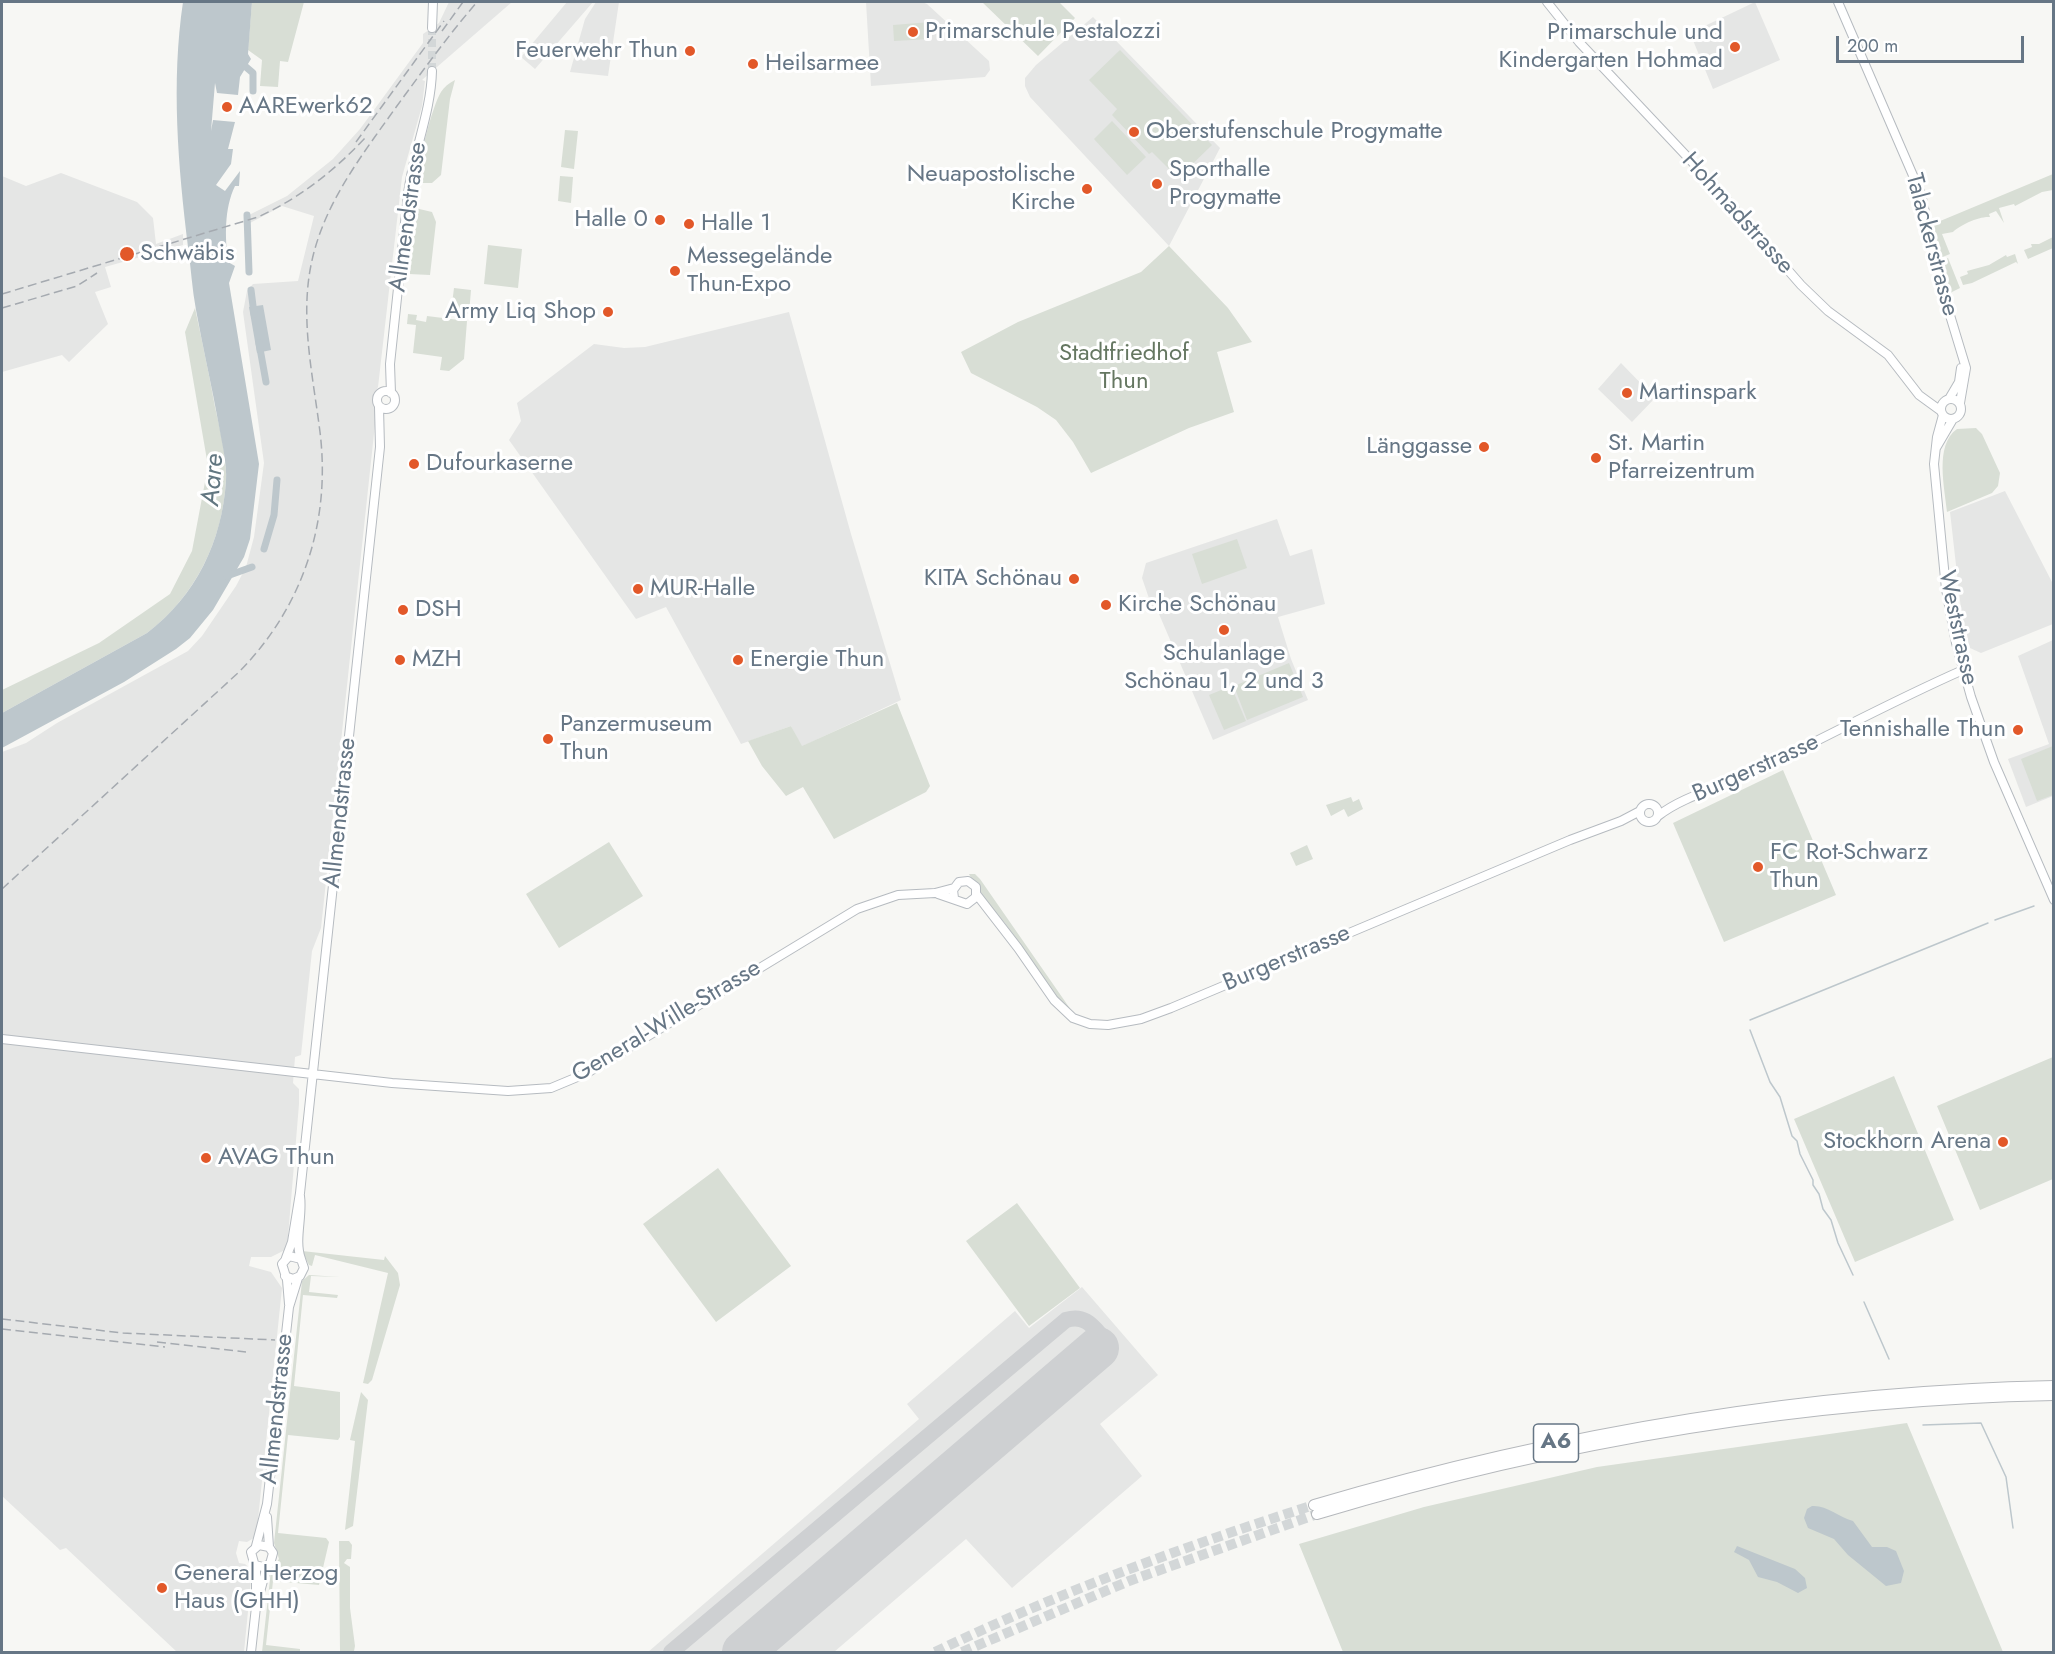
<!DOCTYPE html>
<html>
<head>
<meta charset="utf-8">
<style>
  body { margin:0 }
  #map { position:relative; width:2055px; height:1654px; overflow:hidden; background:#f7f7f4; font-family:Jost,sans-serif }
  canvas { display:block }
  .frame { position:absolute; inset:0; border:3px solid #667685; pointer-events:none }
  .scale { position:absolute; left:1836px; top:36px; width:188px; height:27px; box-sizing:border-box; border:3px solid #667685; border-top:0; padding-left:8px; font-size:18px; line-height:21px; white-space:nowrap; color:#667685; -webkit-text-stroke:4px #fff; paint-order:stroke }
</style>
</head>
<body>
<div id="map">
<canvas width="2055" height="1654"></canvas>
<div class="frame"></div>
<div class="scale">200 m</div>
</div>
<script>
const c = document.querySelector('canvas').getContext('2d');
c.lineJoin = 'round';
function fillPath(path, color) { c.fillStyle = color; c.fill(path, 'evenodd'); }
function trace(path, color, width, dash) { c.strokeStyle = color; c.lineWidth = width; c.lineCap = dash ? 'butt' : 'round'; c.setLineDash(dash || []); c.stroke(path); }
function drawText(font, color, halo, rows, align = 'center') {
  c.font = font + ' Jost,sans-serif'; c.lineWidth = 6; c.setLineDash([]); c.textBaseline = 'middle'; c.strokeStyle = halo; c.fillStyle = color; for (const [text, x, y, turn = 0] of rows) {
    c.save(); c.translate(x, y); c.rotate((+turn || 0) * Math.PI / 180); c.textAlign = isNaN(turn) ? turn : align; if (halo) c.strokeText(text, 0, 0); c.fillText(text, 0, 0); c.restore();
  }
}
fillPath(new Path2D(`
  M449,2H512L422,80L425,81L422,106L402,177L378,387L372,398L376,415L321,928L312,951L301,1055L295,1057L293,1083L299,1089V1104L287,1249L271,1257H251L249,1266L271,1272L282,1288L257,1529L254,1538L247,1542L239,1541L236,1553L239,1563L245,1564L252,1570L244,1652H177L66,1548L60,1550L2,1496V752L26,743L57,723L188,651L202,636L236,586L246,567L254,537L264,463L243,312L247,291L253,284L298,281L314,216L282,206L250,223L249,215L287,196L333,159L360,129L423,43V34L439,23Z
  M567,2H593L535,69L521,57Z
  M596,2H619L608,76L570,72L585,19Z
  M866,2H922L927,4L989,61L990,70L985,77L871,86Z
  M1755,2L1780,60L1713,89L1690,33Z
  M1093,17L1220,148L1169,246L1030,97L1025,86V78L1036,65Z
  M61,173L137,202L153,218L156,244L183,234V245L105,267L111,287L95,292L108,324L69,362L62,355L2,372V176L26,186Z
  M789,312L851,534L901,700L801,747L791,726L741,744L666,607L636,619L509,440L521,421L517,403L594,344L624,348L645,347Z
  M1621,363L1655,398L1632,422L1598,389Z
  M2005,491L2053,584V624L1981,653L1970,648L1962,618L1950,512Z
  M1277,519L1290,556L1312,549L1325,604L1278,617L1291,659L1308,700L1213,740L1159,614L1152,607L1142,578L1146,563Z
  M2053,640V796L2026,807L2008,759L2049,744L2018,656Z
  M1082,1287L1158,1375L1100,1424L1142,1476L1012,1588L966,1539L834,1652H648L919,1419L907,1404L1015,1311L1029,1328Z`), '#e5e6e5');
fillPath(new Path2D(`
  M252,2H304L288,62L280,61L278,87L260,86L262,60L248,50Z
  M982,2H1059L1075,18L1038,56Z
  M930,22L931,39L894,41L893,25Z
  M1120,50L1212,145L1178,178L1152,152L1149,154L1112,115L1117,109L1089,80Z
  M455,80L450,99L441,175L432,183H417C417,167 432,106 441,92C444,87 449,83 455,80Z
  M1112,121L1146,157L1127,175L1094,139Z
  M565,130L578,131L574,169L561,167Z
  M2053,174V190L2042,192L2015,206L2014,204L1999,208L2004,223L1996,211L1989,214L1990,217C1979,216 1960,225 1953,232L1942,234L1950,254L1940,258L1933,224Z
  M560,176L573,177L571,203L558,201Z
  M415,208L432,212L436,222L430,275L409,274L408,283Z
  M2053,237V236V248L2028,259L2024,250L2032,247L2031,244H2039Z
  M488,245L522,249L518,288L484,284Z
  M1169,246L1228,308L1252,342L1217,352L1234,412L1189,428L1091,473L1073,442L1056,420L1037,407L971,373L961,352L1018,322L1141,272Z
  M2015,254L2018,264L2016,262L1972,283L1963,285L1960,277L1968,274L1967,271L1989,265L2006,255L2007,257Z
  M1948,258L1960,288L1948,294L1941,261Z
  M454,288L471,290L469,314L451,312Z
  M195,308C202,341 209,374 215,407C220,430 227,456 226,480C223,540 195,597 147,633L2,713V690L99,643L170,594L192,551L208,466L185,332Z
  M408,314L417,315L416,320L426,322L427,316L467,321L464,359L449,371L440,370L442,357L413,353L416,325L407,324Z
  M1976,428L1982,434L2000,473L1998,486L1992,493L1947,512C1945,489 1934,445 1957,429Z
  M1237,539L1247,568L1202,584L1192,554Z
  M1289,663L1303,697L1247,720L1234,686Z
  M1231,686L1246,721L1224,730L1209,695Z
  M897,703L930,786L926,792L834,839L803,787L786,796L762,766L748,741L791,726L802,746Z
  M2053,746V795L2037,801L2021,759Z
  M1783,770L1836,895L1724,942L1673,823Z
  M1351,797L1353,802L1359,799L1363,809L1348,817L1344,809L1331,816L1326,805Z
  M609,842L643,896L559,948L526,894Z
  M1307,845L1313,859L1296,866L1290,853Z
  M969,874H975L980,879L1071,1010L1061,1003L1004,922L983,902Z
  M2053,1057V1179L1980,1210L1937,1106Z
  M1894,1076L1954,1220L1855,1262L1794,1119Z
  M718,1168L791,1266L716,1322L643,1224Z
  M1017,1203L1080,1288L1029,1326L966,1241Z
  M302,1251L384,1260L385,1256L398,1273L400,1285L372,1380L368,1384L363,1383L388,1273L315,1255L312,1266L309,1265Z
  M309,1275L340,1277L311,1276L309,1292L338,1295L337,1298L303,1295L294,1386L340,1392V1437L338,1440L288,1435L278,1533L326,1538L329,1542L319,1585L273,1581L266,1645L300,1649V1652H262L271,1570L279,1559L274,1543L302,1281Z
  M361,1392L368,1400L353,1526L345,1530L355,1441L350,1440Z
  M1907,1423L2003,1652H1343L1299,1544L1424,1507L1597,1467Z
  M339,1541H349L352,1545L351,1559H347L344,1563L350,1567V1608L355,1646L354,1651L340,1652Z`), '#d8ded5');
fillPath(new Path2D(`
  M183,2H252L248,54L251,59L240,77L238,95L217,93L215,83L211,131L213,120L235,122L228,149H233L231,164L216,185L225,191L240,171L239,186H235C224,209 225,237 228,262L235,266L229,283L259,464L250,539L244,557L213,610L190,638L176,649L124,682L2,748V713L147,633C196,596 222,541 226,481C227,463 222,444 219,426C212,387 203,349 196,310C192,289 191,268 188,247C178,166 171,82 183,2Z
  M263,305L271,350L257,353L249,307Z
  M1812,1506C1827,1505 1838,1517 1853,1521L1872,1547H1887L1896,1551L1904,1571L1901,1583L1886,1586L1848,1555L1834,1539L1808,1528L1804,1518L1807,1509Z
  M1737,1546L1795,1569L1805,1578L1807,1588L1798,1593L1777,1582L1758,1577L1749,1560L1734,1552Z`), '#bdc7cc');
trace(new Path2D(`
  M1995,920L2034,906
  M1750,1020L1988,923
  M1750,1030L1770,1082L1780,1097L1792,1136L1797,1141L1800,1154L1813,1180V1185L1819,1194L1823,1209L1831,1220L1838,1243L1853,1275
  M1864,1302L1889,1359
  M1923,1425L1981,1423L2006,1477L2013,1528`), '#bdc7cc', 1.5);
trace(new Path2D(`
  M246,67L253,73V91
  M247,215L249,272
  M251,290L254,314
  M259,343L266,382
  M264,549L274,515L277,480
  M227,576L252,567`), '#bdc7cc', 7);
trace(new Path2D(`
  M671,1652L1066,1320C1086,1314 1093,1327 1106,1341L1098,1348`), '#ced0d2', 16);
trace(new Path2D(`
  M743,1652L1098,1348`), '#ced0d2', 42);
trace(new Path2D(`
  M432,71V28`), '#d3d7d8', 8, [8, 4]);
trace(new Path2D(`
  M935,1652C1058,1593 1185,1546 1314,1505
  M962,1652L1129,1581L1317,1514`), '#d3d7d8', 10, [10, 5]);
const secondary = new Path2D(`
  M1547,2L1579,42L1711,182L1801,285L1828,311L1888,355L1919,395L1941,411
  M1838,2L1921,194L1942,289L1966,368L1960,403
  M432,28L433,2
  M377 400a9 9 0 1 1 18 0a9 9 0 1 1-18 0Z
  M391,393L390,364L408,194C413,152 431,113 432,71
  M1941 409a10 10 0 1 1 20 0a10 10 0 1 1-20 0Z
  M1949,399L1959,382L1961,368
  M1943,415L1937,437L1934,464L1946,589L1956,643L1971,697L1994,762L2054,900
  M1936,448L1953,419
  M1640 813a9 9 0 1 1 18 0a9 9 0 1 1-18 0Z
  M1658,816C1683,796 1720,788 1749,774C1821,740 1890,702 1963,670
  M938,894L967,904L976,897V887L968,881L959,882L953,890L954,898
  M977,895L1018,948L1054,1000L1073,1018L1090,1024L1108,1025L1141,1019L1171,1008L1570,840L1621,821L1640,811
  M2,1039L392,1083L508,1091L551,1088L587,1073L857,909L898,895L935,893L954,888
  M300,1196C303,1216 294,1240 301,1259
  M286,1258L292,1242L300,1193L380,447L379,407
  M285,1276L293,1279L300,1276L304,1268L301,1259L289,1256L282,1264L287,1280L289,1304
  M267,1517L269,1547
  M256,1546L267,1504L289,1307L298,1278
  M255,1565L263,1567L270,1564L273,1553L269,1547L259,1545L251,1552L256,1570V1607
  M251,1652L256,1607L267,1566`);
const highway = new Path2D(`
  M1314,1505C1555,1434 1802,1391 2054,1386
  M1317,1514C1556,1442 1804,1400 2054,1395`);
trace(secondary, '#b6bbc0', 10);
trace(highway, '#b5b8bc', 12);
trace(secondary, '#fff', 8);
trace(highway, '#fff', 10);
trace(new Path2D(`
  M442,31L463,2
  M356,142L444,21
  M2,294L258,217C300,198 334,171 365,138
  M2,308L77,286L97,273
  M2,889L239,672C303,607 331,522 320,432C313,376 300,320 311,265C323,205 360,158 394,110C421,73 447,37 477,2
  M2,1319L123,1333L275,1340
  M2,1329L165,1347
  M157,1342L246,1352`), '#a5aab0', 1.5, [9, 4.5]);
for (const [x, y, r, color] of [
  [913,32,6,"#e25829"],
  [1735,47,6,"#e25829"],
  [690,51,6,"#e25829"],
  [753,64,6,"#e25829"],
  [227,107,6,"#e25829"],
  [1134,132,6,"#e25829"],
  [1157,184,6,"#e25829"],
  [1087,189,6,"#e25829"],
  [660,220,6,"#e25829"],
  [689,224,6,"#e25829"],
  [127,254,8,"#e25829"],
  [675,271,6,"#e25829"],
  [608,312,6,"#e25829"],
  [1627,393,6,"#e25829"],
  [1484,447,6,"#e25829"],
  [1596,458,6,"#e25829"],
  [414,464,6,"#e25829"],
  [1074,579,6,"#e25829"],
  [638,589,6,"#e25829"],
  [1106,605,6,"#e25829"],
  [403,610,6,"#e25829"],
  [1224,630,6,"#e25829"],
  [400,660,6,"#e25829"],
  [738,660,6,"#e25829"],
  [2018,730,6,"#e25829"],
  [548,739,6,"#e25829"],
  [1758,867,6,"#e25829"],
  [2003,1142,6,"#e25829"],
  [206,1158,6,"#e25829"],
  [162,1588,6,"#e25829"]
]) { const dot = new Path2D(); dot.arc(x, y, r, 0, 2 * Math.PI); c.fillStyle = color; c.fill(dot); trace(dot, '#fff', 2); }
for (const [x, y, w] of [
  [1556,1443,45]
]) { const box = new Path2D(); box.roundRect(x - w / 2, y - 19, w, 38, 4.5); c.fillStyle = '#fff'; c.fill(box); trace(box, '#667685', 1.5); }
drawText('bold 22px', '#667685', null, [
  ["A6",1556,1443]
]);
drawText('24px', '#667685', '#fff', [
  ["Primarschule Pestalozzi",925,32],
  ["Primarschule und",1723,33,"right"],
  ["Kindergarten Hohmad",1723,61,"right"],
  ["Feuerwehr Thun",678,51,"right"],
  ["Heilsarmee",765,64],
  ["AAREwerk62",239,107],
  ["Oberstufenschule Progymatte",1146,132],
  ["Sporthalle",1169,170],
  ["Progymatte",1169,198],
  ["Neuapostolische",1075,175,"right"],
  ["Kirche",1075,203,"right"],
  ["Halle 0",648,220,"right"],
  ["Halle 1",701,224],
  ["Schwäbis",140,254],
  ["Messegelände",687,257],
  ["Thun-Expo",687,285],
  ["Army Liq Shop",596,312,"right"],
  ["Martinspark",1639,393],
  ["St. Martin",1608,444],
  ["Pfarreizentrum",1608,472],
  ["Länggasse",1472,447,"right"],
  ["Dufourkaserne",426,464],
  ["KITA Schönau",1062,579,"right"],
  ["MUR-Halle",650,589],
  ["Kirche Schönau",1118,605],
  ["DSH",415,610],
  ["Schulanlage",1224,654,"center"],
  ["Schönau 1, 2 und 3",1224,682,"center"],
  ["MZH",412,660],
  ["Energie Thun",750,660],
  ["Panzermuseum",560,725],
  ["Thun",560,753],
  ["Tennishalle Thun",2006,730,"right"],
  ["FC Rot-Schwarz",1770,853],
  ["Thun",1770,881],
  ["Stockhorn Arena",1991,1142,"right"],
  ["AVAG Thun",218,1158],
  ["General Herzog",174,1574],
  ["Haus (GHH)",174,1602]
], 'left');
drawText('24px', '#667685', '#fff', [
  ["Hohmadstrasse",1737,214,48],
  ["Allmendstrasse",409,217,-82],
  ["Talackerstrasse",1931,245,75],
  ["Weststrasse",1957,628,78],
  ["Burgerstrasse",1756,769,-24],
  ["Allmendstrasse",341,813,-84],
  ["Burgerstrasse",1287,959,-23],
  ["General-Wille-Strasse",667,1022,-31],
  ["Allmendstrasse",278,1409,-84]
]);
drawText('24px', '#657761', '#fff', [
  ["Stadtfriedhof",1124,354],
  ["Thun",1124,382]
]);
drawText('italic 26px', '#627781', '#fff', [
  ["Aare",214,480,-85]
]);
</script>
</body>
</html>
